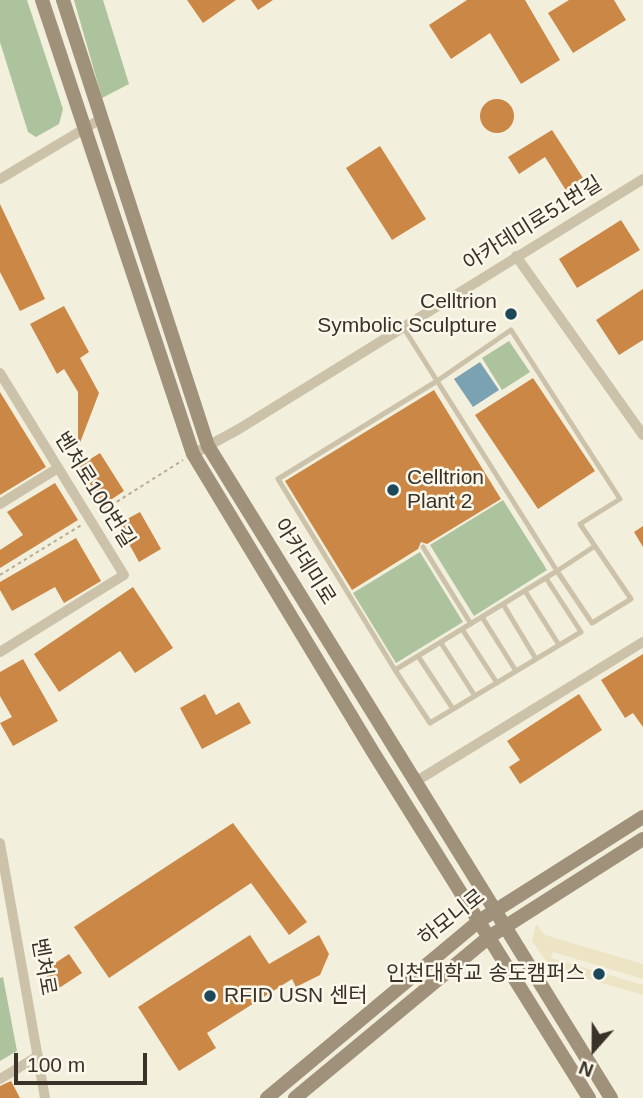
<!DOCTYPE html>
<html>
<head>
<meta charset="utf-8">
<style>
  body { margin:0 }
  #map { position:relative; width:643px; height:1098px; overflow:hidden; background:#f3efdd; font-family:Arial,sans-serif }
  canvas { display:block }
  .north { position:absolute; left:559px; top:1014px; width:70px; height:70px; -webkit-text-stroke:5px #fbf7ea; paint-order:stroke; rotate:201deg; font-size:19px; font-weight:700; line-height:28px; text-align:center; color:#393229 }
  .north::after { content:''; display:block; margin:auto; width:24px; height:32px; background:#393229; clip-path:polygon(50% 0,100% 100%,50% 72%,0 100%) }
  .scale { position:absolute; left:14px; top:1053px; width:133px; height:32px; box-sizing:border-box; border:4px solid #393229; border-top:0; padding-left:9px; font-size:21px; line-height:24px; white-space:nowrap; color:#393229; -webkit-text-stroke:5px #fbf7ea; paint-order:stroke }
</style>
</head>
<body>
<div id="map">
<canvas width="643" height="1098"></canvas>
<div class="north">N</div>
<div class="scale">100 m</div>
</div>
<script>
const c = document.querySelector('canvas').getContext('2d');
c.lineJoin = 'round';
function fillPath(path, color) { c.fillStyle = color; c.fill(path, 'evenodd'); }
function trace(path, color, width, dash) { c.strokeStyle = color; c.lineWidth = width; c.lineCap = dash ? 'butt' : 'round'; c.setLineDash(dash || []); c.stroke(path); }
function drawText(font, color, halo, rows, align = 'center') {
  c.font = font + ' Arial,"Noto Sans KR",sans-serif'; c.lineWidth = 5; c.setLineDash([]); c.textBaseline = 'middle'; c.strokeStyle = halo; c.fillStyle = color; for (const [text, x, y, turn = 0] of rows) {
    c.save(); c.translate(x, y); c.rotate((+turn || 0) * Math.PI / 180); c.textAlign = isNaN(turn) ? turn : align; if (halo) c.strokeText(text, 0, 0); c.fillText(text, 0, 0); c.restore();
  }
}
fillPath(new Path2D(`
  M0,0H27L63,109L59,124L36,137L28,132L0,42Z
  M74,0H103L129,84L102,98Z
  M509,341L530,372L502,390L482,358Z
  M503,500L547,570L474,616L430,545Z
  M420,552L463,622L396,663L353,593Z
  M3,977L17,1051L0,1061V978Z`), '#acc39d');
fillPath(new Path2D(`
  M536,924L545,935L643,964V979L553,952L551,958L643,985V995L551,968L532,941Z`), '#ece4c4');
fillPath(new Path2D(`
  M480,362L499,390L473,407L454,379Z`), '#7ba2b2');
fillPath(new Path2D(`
  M187,0H236L203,23Z
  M251,0H273L258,10Z
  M467,0H525L560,60L521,84L490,33L451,59L429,25Z
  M569,0H614L626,20L573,53L548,13Z
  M480 116a17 17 0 1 1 34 0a17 17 0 1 1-34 0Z
  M552,130L585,181L567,192L545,157L519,174L508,157Z
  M380,146L426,219L392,240L346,168Z
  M0,204L45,299L20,311L0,272Z
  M621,220L640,250L577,288L559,259Z
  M643,289V340L619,355L596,320Z
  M64,306L89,352L80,358L99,393L78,448V392L64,369L57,374L30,324Z
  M533,378L595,471L538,509L475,415Z
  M434,390L501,499L427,544L421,542L418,549L352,590L285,481Z
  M0,392L46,467L0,495Z
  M100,453L124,491L103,505L79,466Z
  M55,483L78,520L0,568V550L23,535L7,512Z
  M140,512L161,549L139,562L118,524Z
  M643,526V547L634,532Z
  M76,538L101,581L64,603L55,587L12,611L0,590V582Z
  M133,587L173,648L135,673L120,651L59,692L34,654Z
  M643,654V727L633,713L625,718L601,680Z
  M23,659L58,721L13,746L0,723L12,717L0,696V672Z
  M205,694L216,715L239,702L251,723L202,749L180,708Z
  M579,694L602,730L520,784L509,767L520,760L507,741Z
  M233,823L307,922L289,935L251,883L109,978L74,927Z
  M250,935L269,964L319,935L329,954L320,975L296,987L292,979L207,1033L216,1048L179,1071L138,1007Z
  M69,954L82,973L56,990L43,971Z
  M11,1081L20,1098H0V1086Z`), '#ca8745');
trace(new Path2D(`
  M99,513L183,460
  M0,575L83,524`), '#b8ac93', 2, [3.5, 3.5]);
trace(new Path2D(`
  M403,327L557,571L395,670L278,479L437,381L511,330L620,499L580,524L631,599L592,623L557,571L595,546
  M423,547L471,624
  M525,591L559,645
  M503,604L536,659
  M482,617L516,671
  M462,629L497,683
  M441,643L475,696
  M418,656L453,709
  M395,670L430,723L581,632L546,578`), '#ccc2a9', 5);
trace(new Path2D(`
  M0,179L99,120
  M516,256L643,435
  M0,373L124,575L0,652
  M193,454L239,429L643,179
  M0,504L58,468
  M415,782L643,642
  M0,843L45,1098
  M0,1079L38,1056`), '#ccc2a9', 10);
trace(new Path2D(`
  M42,0L193,454L373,752L589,1098
  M63,0L208,446L611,1098
  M267,1098L479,921L643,817
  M295,1098L489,937L643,839`), '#a0917a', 14);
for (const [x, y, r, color] of [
  [511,314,7,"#1d485c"],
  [393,490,7,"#1d485c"],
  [599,974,7,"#1d485c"],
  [210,996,7,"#1d485c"]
]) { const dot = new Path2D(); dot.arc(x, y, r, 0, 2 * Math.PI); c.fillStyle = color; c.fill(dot); trace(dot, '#fbf7ea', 2.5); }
drawText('21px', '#393229', '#fbf7ea', [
  ["아카데미로51번길",533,224,-32],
  ["벤처로100번길",94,490,58],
  ["아카데미로",304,562,58],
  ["하모니로",452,918,-38],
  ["벤처로",43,967,80]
]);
drawText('21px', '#393229', '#fbf7ea', [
  ["Celltrion",497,302],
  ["Symbolic Sculpture",497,326],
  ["Celltrion",407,478,"left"],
  ["Plant 2",407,502,"left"],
  ["인천대학교 송도캠퍼스",585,974],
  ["RFID USN 센터",224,996,"left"]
], 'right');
</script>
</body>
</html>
